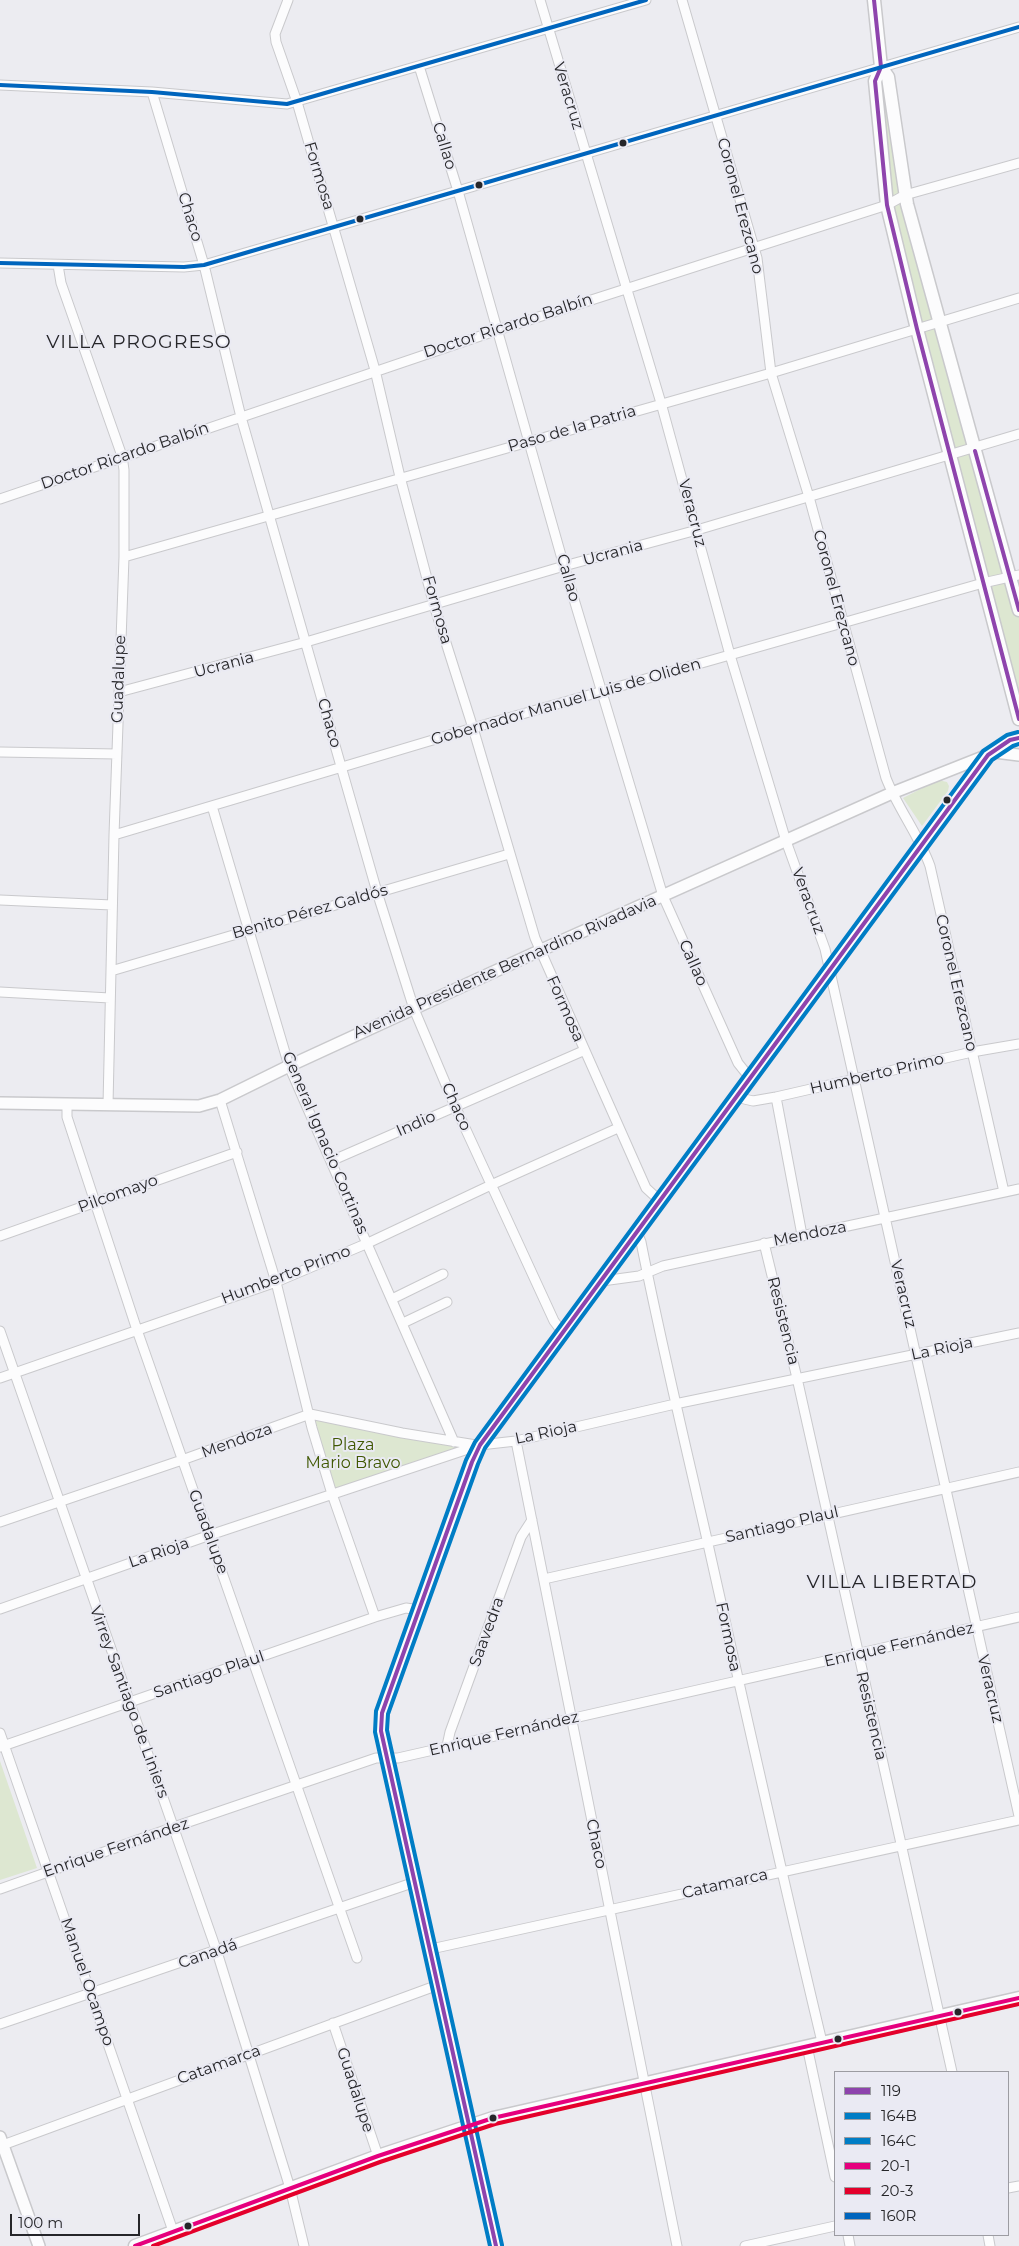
<!DOCTYPE html>
<html>
<head>
<meta charset="utf-8">
<style>
  body { margin:0 }
  #map { position:relative; width:1019px; height:2246px; overflow:hidden; background:#ececf1; font-family:Montserrat,sans-serif }
  canvas { display:block }
  .legend { position:absolute; left:834px; top:2071px; width:175px; height:165px; box-sizing:border-box; background:#eaeaf3; border:1px solid #9c9ca2; margin:0; padding:6px 9px; list-style:none; font-size:15px; color:#262629 }
  .legend li { display:flex; align-items:center; gap:10px; height:25px }
  .legend b { width:25px; border:1px solid #9c9ca2 }
  .scale { position:absolute; left:10px; top:2214px; width:130px; height:22px; box-sizing:border-box; border:2px solid #262629; border-top:0; padding-left:6px; font-size:15px; line-height:18px; white-space:nowrap; color:#262629; -webkit-text-stroke:4px #eaeaf3; paint-order:stroke }
</style>
</head>
<body>
<div id="map">
<canvas width="1019" height="2246"></canvas>
<ul class="legend">
<li><b style="height:6px;background:#8e44ad"></b>119</li>
<li><b style="height:6px;background:#007dc5"></b>164B</li>
<li><b style="height:6px;background:#007dc5"></b>164C</li>
<li><b style="height:6px;background:#e5007d"></b>20-1</li>
<li><b style="height:6px;background:#e4002b"></b>20-3</li>
<li><b style="height:6px;background:#0065bd"></b>160R</li>
</ul>
<div class="scale">100 m</div>
</div>
<script>
const c = document.querySelector('canvas').getContext('2d');
c.lineJoin = 'round';
function fillPath(path, color) { c.fillStyle = color; c.fill(path, 'evenodd'); }
function trace(path, color, width, dash) { c.strokeStyle = color; c.lineWidth = width; c.lineCap = dash ? 'butt' : 'round'; c.setLineDash(dash || []); c.stroke(path); }
function drawText(font, color, halo, rows, align = 'center') {
  c.font = font + ' Montserrat,sans-serif'; c.lineWidth = 4; c.setLineDash([]); c.textBaseline = 'middle'; c.strokeStyle = halo; c.fillStyle = color; for (const [text, x, y, turn = 0] of rows) {
    c.save(); c.translate(x, y); c.rotate((+turn || 0) * Math.PI / 180); c.textAlign = isNaN(turn) ? turn : align; if (halo) c.strokeText(text, 0, 0); c.fillText(text, 0, 0); c.restore();
  }
}
fillPath(new Path2D(`
  M881,67L903,184L1019,610V719L885,191Z
  M938,780L947,782L949,786L948,791L922,826L903,798Z
  M310,1414L480,1445L332,1494Z
  M0,1761L37,1868L0,1880Z`), '#dde7d1');
const minor = new Path2D(`
  M288,0L275,34L276,42L297,102L375,370L400,477L434,605L473,728L535,938L646,1188L659,1200
  M540,0L661,403L730,655L786,841L825,949L1019,1816
  M682,0L757,258L771,373L809,497L886,778C898,809 919,835 930,866L1004,1192
  M419,66L458,191L564,566L663,896L738,1063L750,1078
  M0,85L152,92L287,104L646,0
  M152,92L204,265L241,417L377,892L414,1009L455,1106L554,1321L563,1333
  M0,263L184,267L204,265L1019,27
  M58,265L61,283L122,456L124,470V557L114,835L108,1105
  M0,499L498,330L887,205L905,195L1019,163
  M124,557L771,373L1019,298
  M119,692L306,642L564,566L697,530L1019,434
  M0,752L117,754
  M212,806L289,1066L454,1442
  M114,835L473,728L983,583L1019,575
  M0,900L112,905
  M111,971L509,854
  M0,992L110,998
  M736,1097L753,1101L776,1097L972,1052L1019,1044
  M776,1097L802,1235
  M220,1100L276,1282L312,1428L332,1494L375,1617
  M67,1105V1117L137,1330L357,1958
  M331,1161L583,1051
  M637,1232L641,1242C661,1343 685,1443 708,1544C745,1710 782,1876 822,2042
  M0,1236L237,1152
  M764,1243L797,1378L952,2072
  M602,1281L639,1276L663,1266L1019,1189
  M392,1299L443,1274
  M403,1323L447,1302
  M0,1331L217,1952L290,2188L304,2246
  M0,1378L276,1282L368,1243L491,1185L618,1128
  M516,1441L677,2246
  M0,1522L182,1460L310,1414L402,1433L476,1445
  M544,1579L1019,1472
  M0,1609L210,1535L480,1445L516,1441L675,1404L1019,1333
  M0,1733L173,2231
  M447,1746L450,1732L521,1537L532,1520
  M0,1747L375,1617L406,1608L419,1610
  M0,1889L174,1827L376,1758H398L1019,1617
  M431,1949L1019,1820
  M333,2023L378,2156
  M0,2024L415,1882
  M807,2046L835,2177
  M0,2146L438,1985
  M1008,2188L1019,2186
  M848,2235L850,2246
  M988,2235L990,2246
  M745,2246L835,2226`);
const tertiary = new Path2D(`
  M995,752L1019,755
  M0,1103L199,1106L220,1100L289,1066L539,951L892,793L988,755L1010,740L1019,738
  M0,2137L39,2246
  M496,2246L381,1731L382,1713L472,1462L480,1445L988,755`);
const secondary = new Path2D(`
  M874,0L881,67L875,81L887,205L917,329L1019,719
  M881,67L888,77L907,204L1019,610
  M135,2246L378,2156L493,2118L1019,1998`);
trace(minor, '#c9c9cc', 11);
trace(tertiary, '#c9c9cc', 14);
trace(secondary, '#c9c9cc', 15);
trace(minor, '#fcfcfd', 9);
trace(tertiary, '#fcfcfd', 11);
trace(secondary, '#fcfcfd', 12);
trace(new Path2D(`
  M874,0L881,67L875,81L887,205L917,329L1019,719
  M975,451L1019,610
  M496,2246L381,1731L382,1713L472,1462L480,1445L988,755L1010,740L1019,738`), '#8e44ad', 4);
trace(new Path2D(`
  M502,2245L387,1730L388,1714L478,1464L485,1448L992,760L1013,746L1019,744`), '#007dc5', 4);
trace(new Path2D(`
  M490,2246L375,1732L376,1711L466,1460L475,1442L983,751L1007,735L1018,732`), '#007dc5', 4);
trace(new Path2D(`
  M135,2246L378,2156L493,2118L1019,1998`), '#e5007d', 4);
trace(new Path2D(`
  M153,2246L380,2162L495,2124L1019,2004`), '#e4002b', 4);
trace(new Path2D(`
  M0,85L152,92L287,104L646,0
  M0,263L184,267L204,265L1019,27`), '#0065bd', 4);
for (const [x, y, r, color] of [
  [623,143,4.5,"#262629"],
  [479,185,4.5,"#262629"],
  [360,219,4.5,"#262629"],
  [947,800,4.5,"#262629"],
  [958,2012,4.5,"#262629"],
  [838,2039,4.5,"#262629"],
  [493,2118,4.5,"#262629"],
  [188,2226,4.5,"#262629"]
]) { const dot = new Path2D(); dot.arc(x, y, r, 0, 2 * Math.PI); c.fillStyle = color; c.fill(dot); trace(dot, '#eaeaf3', 2); }
drawText('16px', '#262629', '#eaeaf3', [
  ["Veracruz",568,96,73],
  ["Callao",444,146,73],
  ["Formosa",319,176,73],
  ["Coronel Erezcano",740,206,75],
  ["Chaco",190,217,73],
  ["Doctor Ricardo Balbín",508,326,-18],
  ["Paso de la Patria",572,429,-16],
  ["Doctor Ricardo Balbín",125,456,-19],
  ["Veracruz",692,513,75],
  ["Ucrania",613,553,-15],
  ["Callao",568,578,74],
  ["Coronel Erezcano",836,598,75],
  ["Formosa",437,610,74],
  ["Ucrania",224,665,-15],
  ["Guadalupe",119,679,-88],
  ["Gobernador Manuel Luis de Oliden",566,702,-16],
  ["Chaco",329,723,74],
  ["Veracruz",808,901,70],
  ["Benito Pérez Galdós",310,912,-16],
  ["Callao",693,963,66],
  ["Avenida Presidente Bernardino Rivadavia",505,967,-24],
  ["Coronel Erezcano",956,983,77],
  ["Formosa",565,1009,66],
  ["Humberto Primo",877,1074,-13],
  ["Chaco",456,1107,66],
  ["Indio",416,1124,-24],
  ["General Ignacio Cortinas",325,1143,67],
  ["Pilcomayo",118,1194,-20],
  ["Mendoza",810,1234,-11],
  ["Humberto Primo",286,1275,-21],
  ["Veracruz",903,1294,77],
  ["Resistencia",783,1321,76],
  ["La Rioja",942,1349,-12],
  ["La Rioja",546,1433,-12],
  ["Mendoza",237,1441,-20],
  ["Santiago Plaul",782,1525,-13],
  ["Guadalupe",208,1532,70],
  ["La Rioja",159,1553,-19],
  ["Saavedra",487,1632,-70],
  ["Formosa",728,1637,78],
  ["Enrique Fernández",899,1645,-13],
  ["Santiago Plaul",209,1675,-19],
  ["Veracruz",990,1689,77],
  ["Virrey Santiago de Liniers",129,1702,70],
  ["Resistencia",871,1716,77],
  ["Enrique Fernández",504,1734,-13],
  ["Chaco",596,1844,78],
  ["Enrique Fernández",116,1848,-19],
  ["Catamarca",725,1884,-13],
  ["Canadá",208,1954,-19],
  ["Manuel Ocampo",87,1982,71],
  ["Catamarca",219,2065,-20],
  ["Guadalupe",355,2090,72]
]);
drawText('16px', '#405802', '#eaeaf3', [
  ["Plaza",353,1445],
  ["Mario Bravo",353,1463]
]);
c.letterSpacing = '1px';
drawText('19px', '#262629', '#eaeaf3', [
  ["VILLA PROGRESO",139,342],
  ["VILLA LIBERTAD",892,1582]
]);
c.letterSpacing = '0px';
</script>
</body>
</html>
